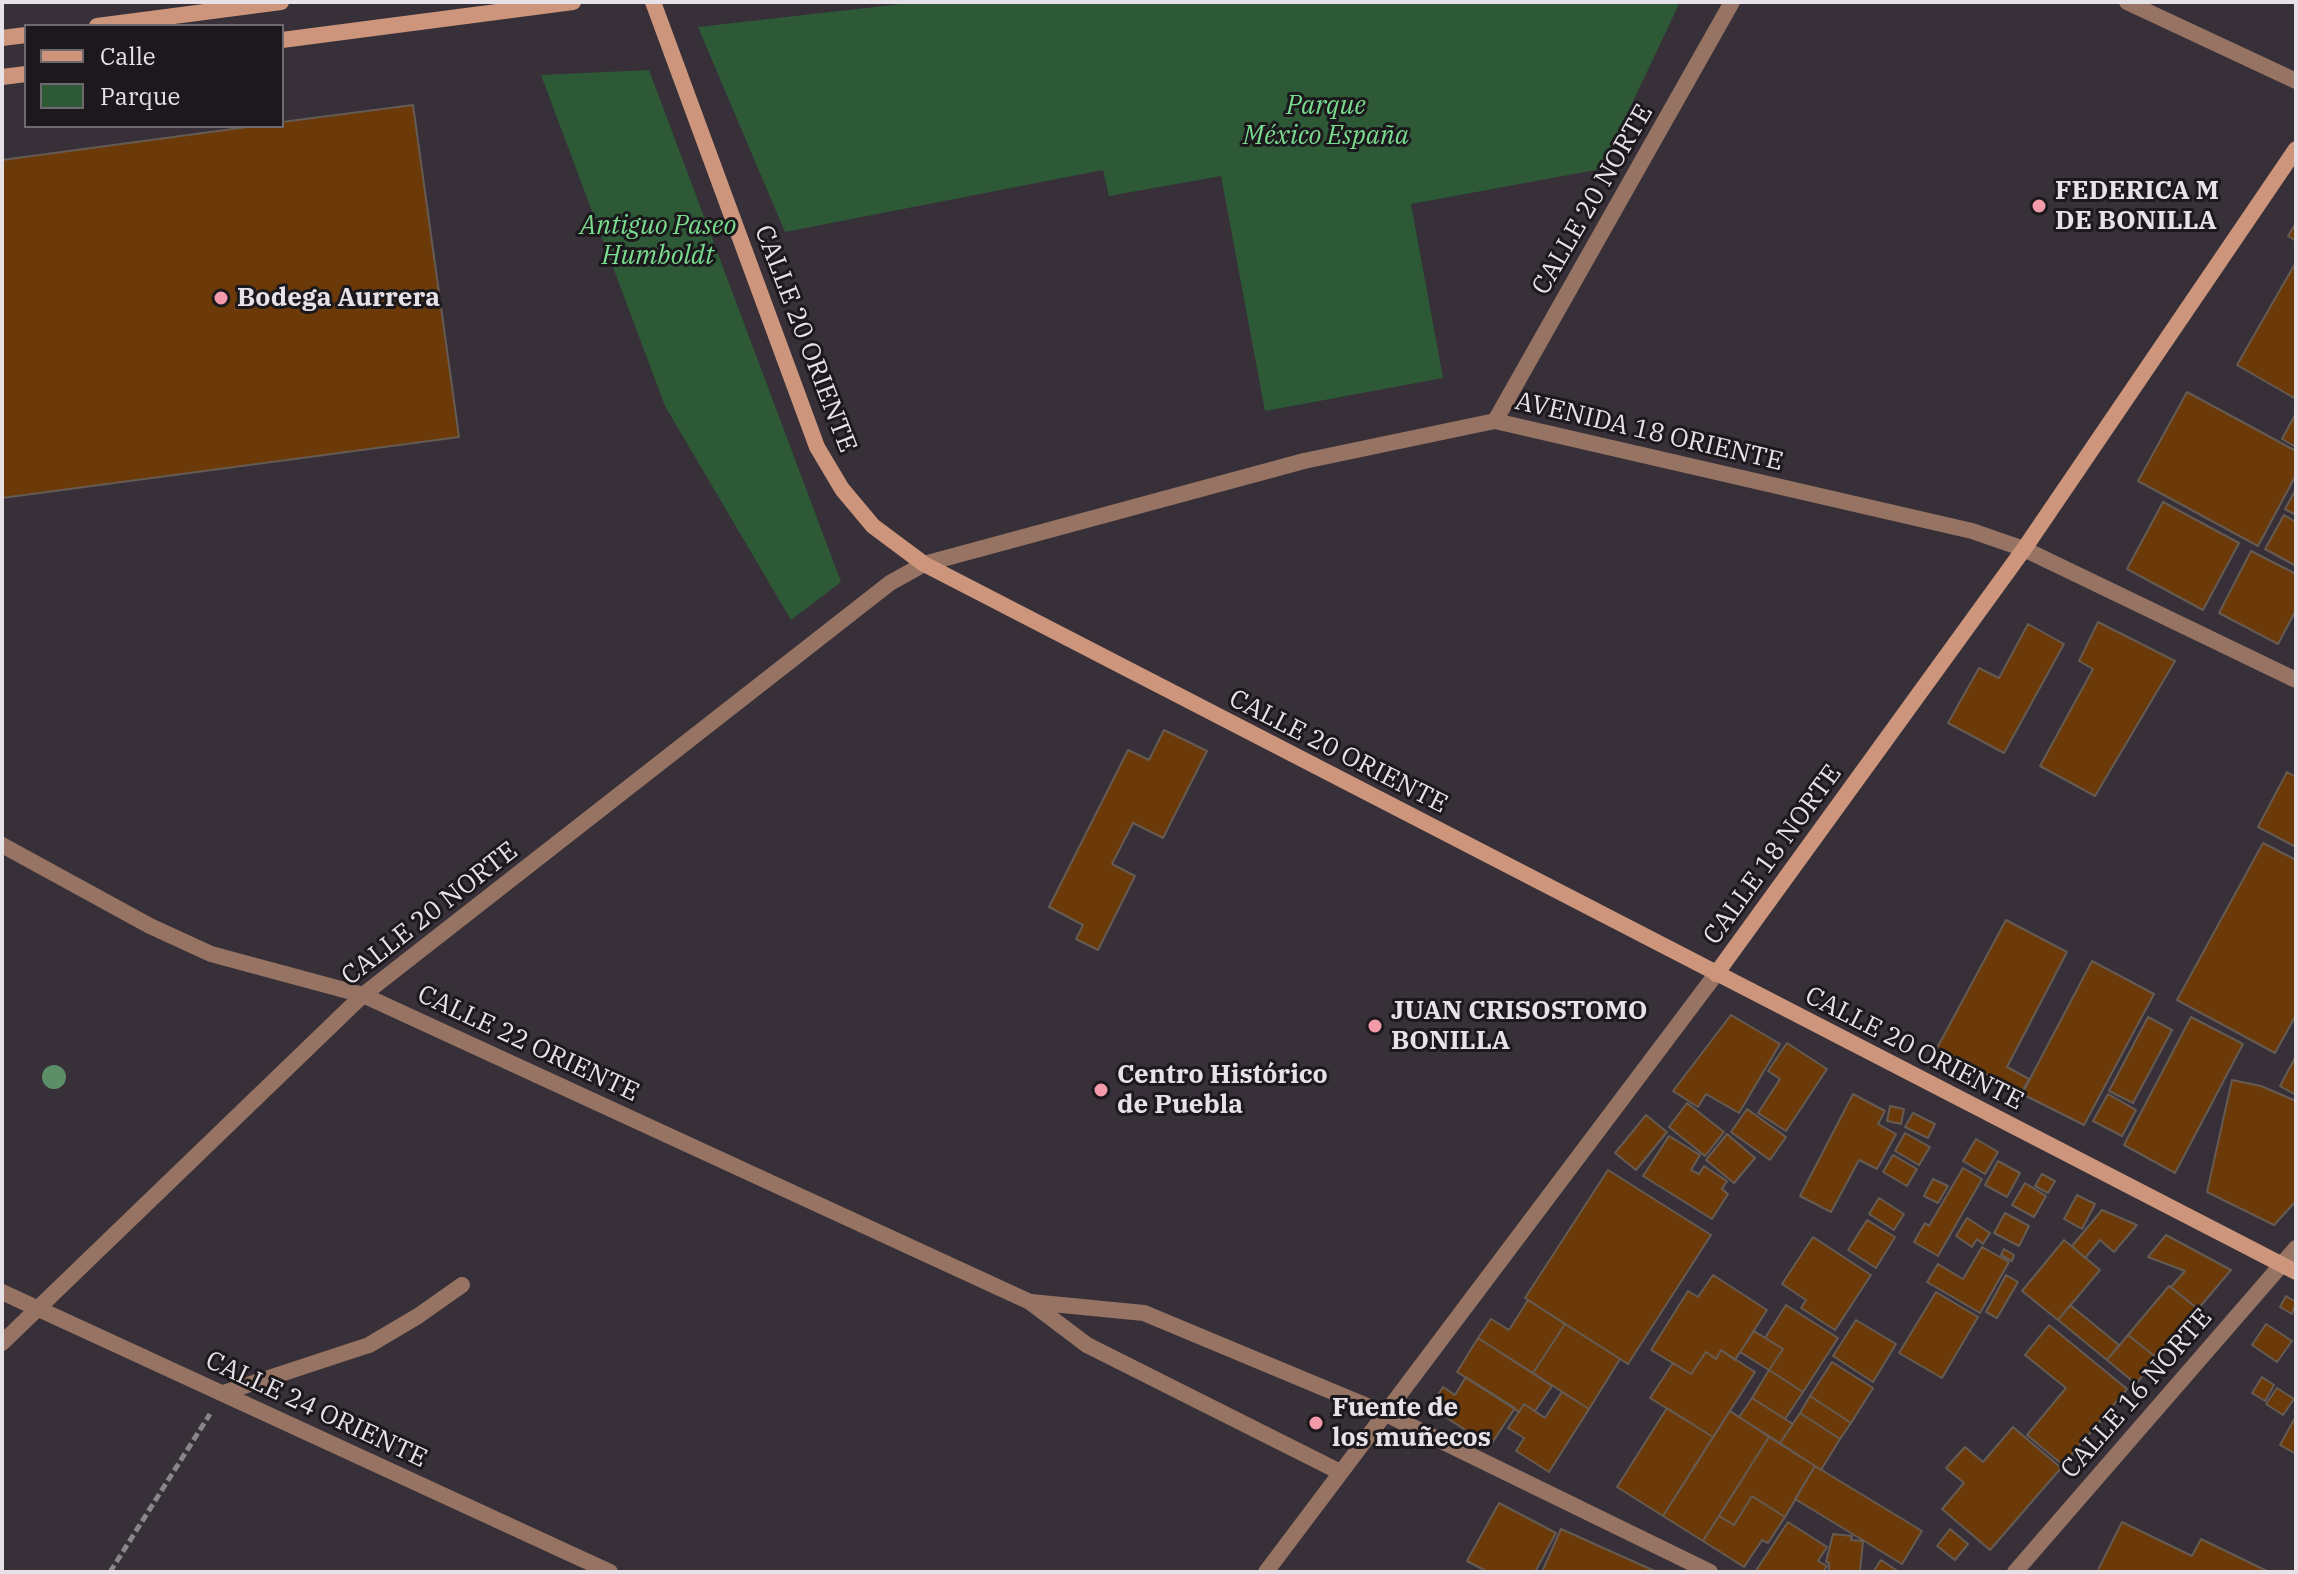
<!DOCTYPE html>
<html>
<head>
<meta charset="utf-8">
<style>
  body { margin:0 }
  #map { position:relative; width:2298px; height:1574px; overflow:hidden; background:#373038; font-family:"IBM Plex Serif",serif }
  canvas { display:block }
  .frame { position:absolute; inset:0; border:4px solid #e7e2e8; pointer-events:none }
  .legend { position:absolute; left:24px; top:24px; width:260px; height:104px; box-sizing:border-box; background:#1c191d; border:2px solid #6d696e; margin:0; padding:10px 14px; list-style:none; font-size:24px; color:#e7e2e8 }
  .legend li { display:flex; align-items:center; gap:16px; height:40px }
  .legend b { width:40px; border:2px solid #6d696e }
</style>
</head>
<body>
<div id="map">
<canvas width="2298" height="1574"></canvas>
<div class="frame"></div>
<ul class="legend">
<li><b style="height:10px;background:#cd967c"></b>Calle</li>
<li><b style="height:22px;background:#2d5937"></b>Parque</li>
</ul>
</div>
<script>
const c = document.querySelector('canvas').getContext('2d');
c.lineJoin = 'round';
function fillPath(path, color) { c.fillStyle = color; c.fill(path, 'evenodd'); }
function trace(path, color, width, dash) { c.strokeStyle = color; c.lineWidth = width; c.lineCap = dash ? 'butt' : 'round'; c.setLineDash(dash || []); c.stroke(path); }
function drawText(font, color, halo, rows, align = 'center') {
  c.font = font + ' "IBM Plex Serif",serif'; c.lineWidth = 6; c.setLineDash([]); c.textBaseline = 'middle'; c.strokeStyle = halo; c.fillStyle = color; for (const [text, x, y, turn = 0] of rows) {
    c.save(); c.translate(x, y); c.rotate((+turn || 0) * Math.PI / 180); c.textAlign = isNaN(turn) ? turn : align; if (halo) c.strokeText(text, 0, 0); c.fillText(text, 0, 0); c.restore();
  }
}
fillPath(new Path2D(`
  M919,2H1680L1601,169L1411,204L1443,378L1265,411L1221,176L1109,196L1103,170L785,232L698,27Z
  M649,70L841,582L791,620L665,406L541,75Z`), '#2d5937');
const building = new Path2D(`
  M413,105L459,437L2,498V160L255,126H282V122Z
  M2296,223V241L2288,236Z
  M2296,262V399L2237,365Z
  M2187,392L2296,451V475L2258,546L2138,481Z
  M2296,413V447L2282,439Z
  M2296,489V515L2285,509Z
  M2163,502L2239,543L2203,610L2127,569Z
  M2284,515L2296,522V566L2265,549Z
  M2251,551L2296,574V610L2278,644L2219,613Z
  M2098,622L2175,661L2095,796L2040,766L2093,669L2079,661Z
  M2028,624L2064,644L2004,753L1948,723L1979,668L1999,678Z
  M1164,730L1207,751L1163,838L1133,823L1112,864L1135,876L1098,950L1076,939L1083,925L1049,907L1128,750L1149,760Z
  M2287,772L2296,777V847L2258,827Z
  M2263,843L2296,860V1015L2275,1053L2177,1000Z
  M2006,920L2067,952L2007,1067L2029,1079L2021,1093L1937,1048Z
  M2092,961L2154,994L2084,1125L2022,1094Z
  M1731,1015L1780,1044L1739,1113L1706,1094L1698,1107L1673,1091Z
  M2148,1017L2172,1030L2133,1103L2109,1091Z
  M2191,1017L2243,1044L2175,1173L2124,1145Z
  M1787,1043L1827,1069L1786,1131L1758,1113L1780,1079L1768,1071Z
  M2296,1056V1095L2280,1086Z
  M2232,1080L2261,1086L2296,1101V1201L2274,1225L2207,1192Z
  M1853,1094L1885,1111L1878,1124L1896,1134L1877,1169L1859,1160L1831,1212L1800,1196Z
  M2108,1094L2136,1110L2122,1136L2093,1121Z
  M1687,1103L1724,1132L1705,1156L1669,1127Z
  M1890,1106L1904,1109L1901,1124L1887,1121Z
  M1747,1109L1786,1137L1770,1160L1731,1132Z
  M1913,1113L1935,1124L1928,1138L1905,1127Z
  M1646,1115L1667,1132L1636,1170L1615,1153Z
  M1905,1133L1930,1147L1919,1165L1895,1151Z
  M1727,1134L1755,1158L1734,1183L1706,1160Z
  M1669,1136L1700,1155L1691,1170L1699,1174L1704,1166L1727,1181L1722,1189L1728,1194L1712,1219L1643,1176Z
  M1976,1139L1998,1152L1985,1174L1963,1161Z
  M1893,1155L1917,1169L1907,1186L1883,1172Z
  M1998,1161L2020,1173L2007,1197L1985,1185Z
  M1963,1168L1982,1179L1938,1256L1914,1242L1925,1223L1929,1226Z
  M1608,1170L1711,1235L1628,1364L1525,1298Z
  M2042,1174L2055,1181L2048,1193L2035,1186Z
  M1933,1179L1948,1186L1938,1203L1924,1196Z
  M2025,1183L2046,1196L2034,1217L2012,1205Z
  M2077,1195L2095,1204L2082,1229L2064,1219Z
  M1879,1198L1904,1214L1894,1230L1869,1214Z
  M2102,1210L2137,1225L2114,1252L2100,1240L2085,1258L2072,1246Z
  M2005,1213L2029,1226L2019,1246L1994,1233Z
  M1967,1218L1990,1233L1983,1244L1977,1239L1972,1247L1956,1236Z
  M1867,1220L1895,1237L1876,1268L1848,1250Z
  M2166,1235L2231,1270L2198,1309L2171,1287L2185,1271L2148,1257Z
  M1813,1237L1871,1275L1835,1330L1801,1308L1806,1300L1782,1284Z
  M2064,1240L2100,1270L2058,1320L2022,1291Z
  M1982,1247L2009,1262L1980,1313L1927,1282L1938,1264L1963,1279Z
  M2004,1249L2014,1255L2012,1261L2001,1255Z
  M1713,1275L1767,1310L1735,1360L1721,1350L1716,1359L1706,1352L1691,1374L1651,1350L1688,1291L1698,1297Z
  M2006,1275L2018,1282L1997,1318L1986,1312Z
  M2169,1286L2198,1309L2157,1358L2128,1335Z
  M1936,1292L1978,1317L1942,1378L1899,1353Z
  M2286,1296L2296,1302L2292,1314L2280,1307Z
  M1528,1300L1565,1324L1533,1373L1478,1338L1491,1319L1509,1330Z
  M1786,1305L1838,1338L1803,1392L1769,1370L1783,1349L1765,1338Z
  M2070,1305L2119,1345L2107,1360L2058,1320Z
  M1856,1320L1896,1344L1873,1382L1833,1356Z
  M1565,1324L1620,1359L1589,1409L1533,1373Z
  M2266,1324L2292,1341L2277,1362L2252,1345Z
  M2049,1325L2127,1389L2063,1465L2027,1435L2066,1388L2025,1355Z
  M1754,1331L1783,1349L1769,1370L1740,1352Z
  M2128,1335L2157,1358L2136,1384L2107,1360Z
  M1478,1338L1552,1386L1535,1411L1524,1404L1519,1412L1457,1372Z
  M1721,1350L1755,1372L1713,1437L1650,1398L1673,1363L1691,1374L1706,1352L1716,1359Z
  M1832,1362L1873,1388L1851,1423L1810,1396Z
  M1769,1370L1803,1392L1785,1419L1752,1398Z
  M1466,1377L1515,1408L1490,1446L1430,1407L1443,1387L1455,1395Z
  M2262,1377L2274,1385L2265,1401L2252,1393Z
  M2277,1388L2294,1399L2283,1415L2266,1404Z
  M1562,1392L1589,1409L1549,1472L1516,1451L1524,1438L1508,1428L1524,1404L1545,1418Z
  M1810,1396L1851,1423L1840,1439L1800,1413Z
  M1752,1398L1793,1424L1780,1443L1739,1417Z
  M1667,1408L1713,1437L1663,1516L1617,1487Z
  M1730,1411L1769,1437L1703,1541L1663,1516Z
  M1800,1413L1840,1439L1821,1470L1780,1443Z
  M2296,1416V1454L2280,1445Z
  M2013,1427L2061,1468L1990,1550L1942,1509L1964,1483L1946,1468L1965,1447L1983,1462Z
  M1769,1437L1815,1466L1785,1517L1752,1496L1734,1525L1719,1516Z
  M1815,1466L1922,1531L1902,1564L1795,1499Z
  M1752,1496L1785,1517L1768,1543L1762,1540L1744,1567L1703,1541L1719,1516L1734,1525Z
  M1499,1503L1556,1533L1535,1572H1488L1467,1561Z
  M1788,1522L1827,1547L1818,1561L1827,1566L1823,1572H1755Z
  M2122,1522L2192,1556L2201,1539L2269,1572H2097Z
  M1561,1529L1657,1572H1542Z
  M1950,1529L1968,1544L1955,1560L1937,1546Z
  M1833,1534L1852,1536L1851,1540L1863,1541L1860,1572L1829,1571V1563L1826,1562Z
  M1881,1560L1899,1572H1873Z`);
fillPath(building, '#6b3a08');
trace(building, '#655b53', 2);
trace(new Path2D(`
  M110,1572L210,1414`), '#8a848b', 5, [8, 4]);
trace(new Path2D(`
  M2127,2L2296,81
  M1495,421L1732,2
  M2,845L150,926L211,954L363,995L1030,1302L1087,1345L1340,1472
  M2,1292L610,1572
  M1031,1302L1144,1313L1386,1414L1710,1572
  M2,1343L363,995L890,583L924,564L1304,461L1495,421L1972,531L2024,549L2296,680
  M223,1393L369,1345L418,1316L462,1285
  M1266,1572L1716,974
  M2015,1572L2296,1248`), '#967362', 16);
trace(new Path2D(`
  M653,2L817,447L842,489L873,526L924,564L2296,1272
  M97,26L281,2
  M2,38L26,35
  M282,40L573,2
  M2,77L26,74
  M1716,974L2024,549L2296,149`), '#cd967c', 16);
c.fillStyle = '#5c8f68';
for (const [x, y] of [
  [54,1077]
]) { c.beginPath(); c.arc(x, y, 12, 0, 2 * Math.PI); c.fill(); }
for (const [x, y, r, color] of [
  [2039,206,8,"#f39aab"],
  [221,298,8,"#f39aab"],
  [1375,1026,8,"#f39aab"],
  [1101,1090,8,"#f39aab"],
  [1316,1423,8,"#f39aab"]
]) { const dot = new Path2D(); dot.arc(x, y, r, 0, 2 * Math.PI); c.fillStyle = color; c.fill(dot); trace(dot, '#1c191d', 3); }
drawText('italic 26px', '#7adc8f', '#1c191d', [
  ["Parque",1326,106],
  ["México España",1326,136],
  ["Antiguo Paseo",658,226],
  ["Humboldt",658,256]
]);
drawText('bold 26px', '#e7e2e8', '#1c191d', [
  ["FEDERICA M",2055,191],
  ["DE BONILLA",2055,221],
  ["Bodega Aurrera",237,298],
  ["JUAN CRISOSTOMO",1391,1011],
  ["BONILLA",1391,1041],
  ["Centro Histórico",1117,1075],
  ["de Puebla",1117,1105],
  ["Fuente de",1332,1408],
  ["los muñecos",1332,1438]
], 'left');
drawText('26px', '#e7e2e8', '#1c191d', [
  ["CALLE 20 NORTE",1593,200,-60],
  ["CALLE 20 ORIENTE",805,339,69],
  ["AVENIDA 18 ORIENTE",1649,432,13],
  ["CALLE 20 ORIENTE",1338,752,27],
  ["CALLE 18 NORTE",1773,855,-54],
  ["CALLE 20 NORTE",430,914,-38],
  ["CALLE 22 ORIENTE",528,1044,25],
  ["CALLE 20 ORIENTE",1914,1049,27],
  ["CALLE 16 NORTE",2137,1394,-49],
  ["CALLE 24 ORIENTE",316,1410,25]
]);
</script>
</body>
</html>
